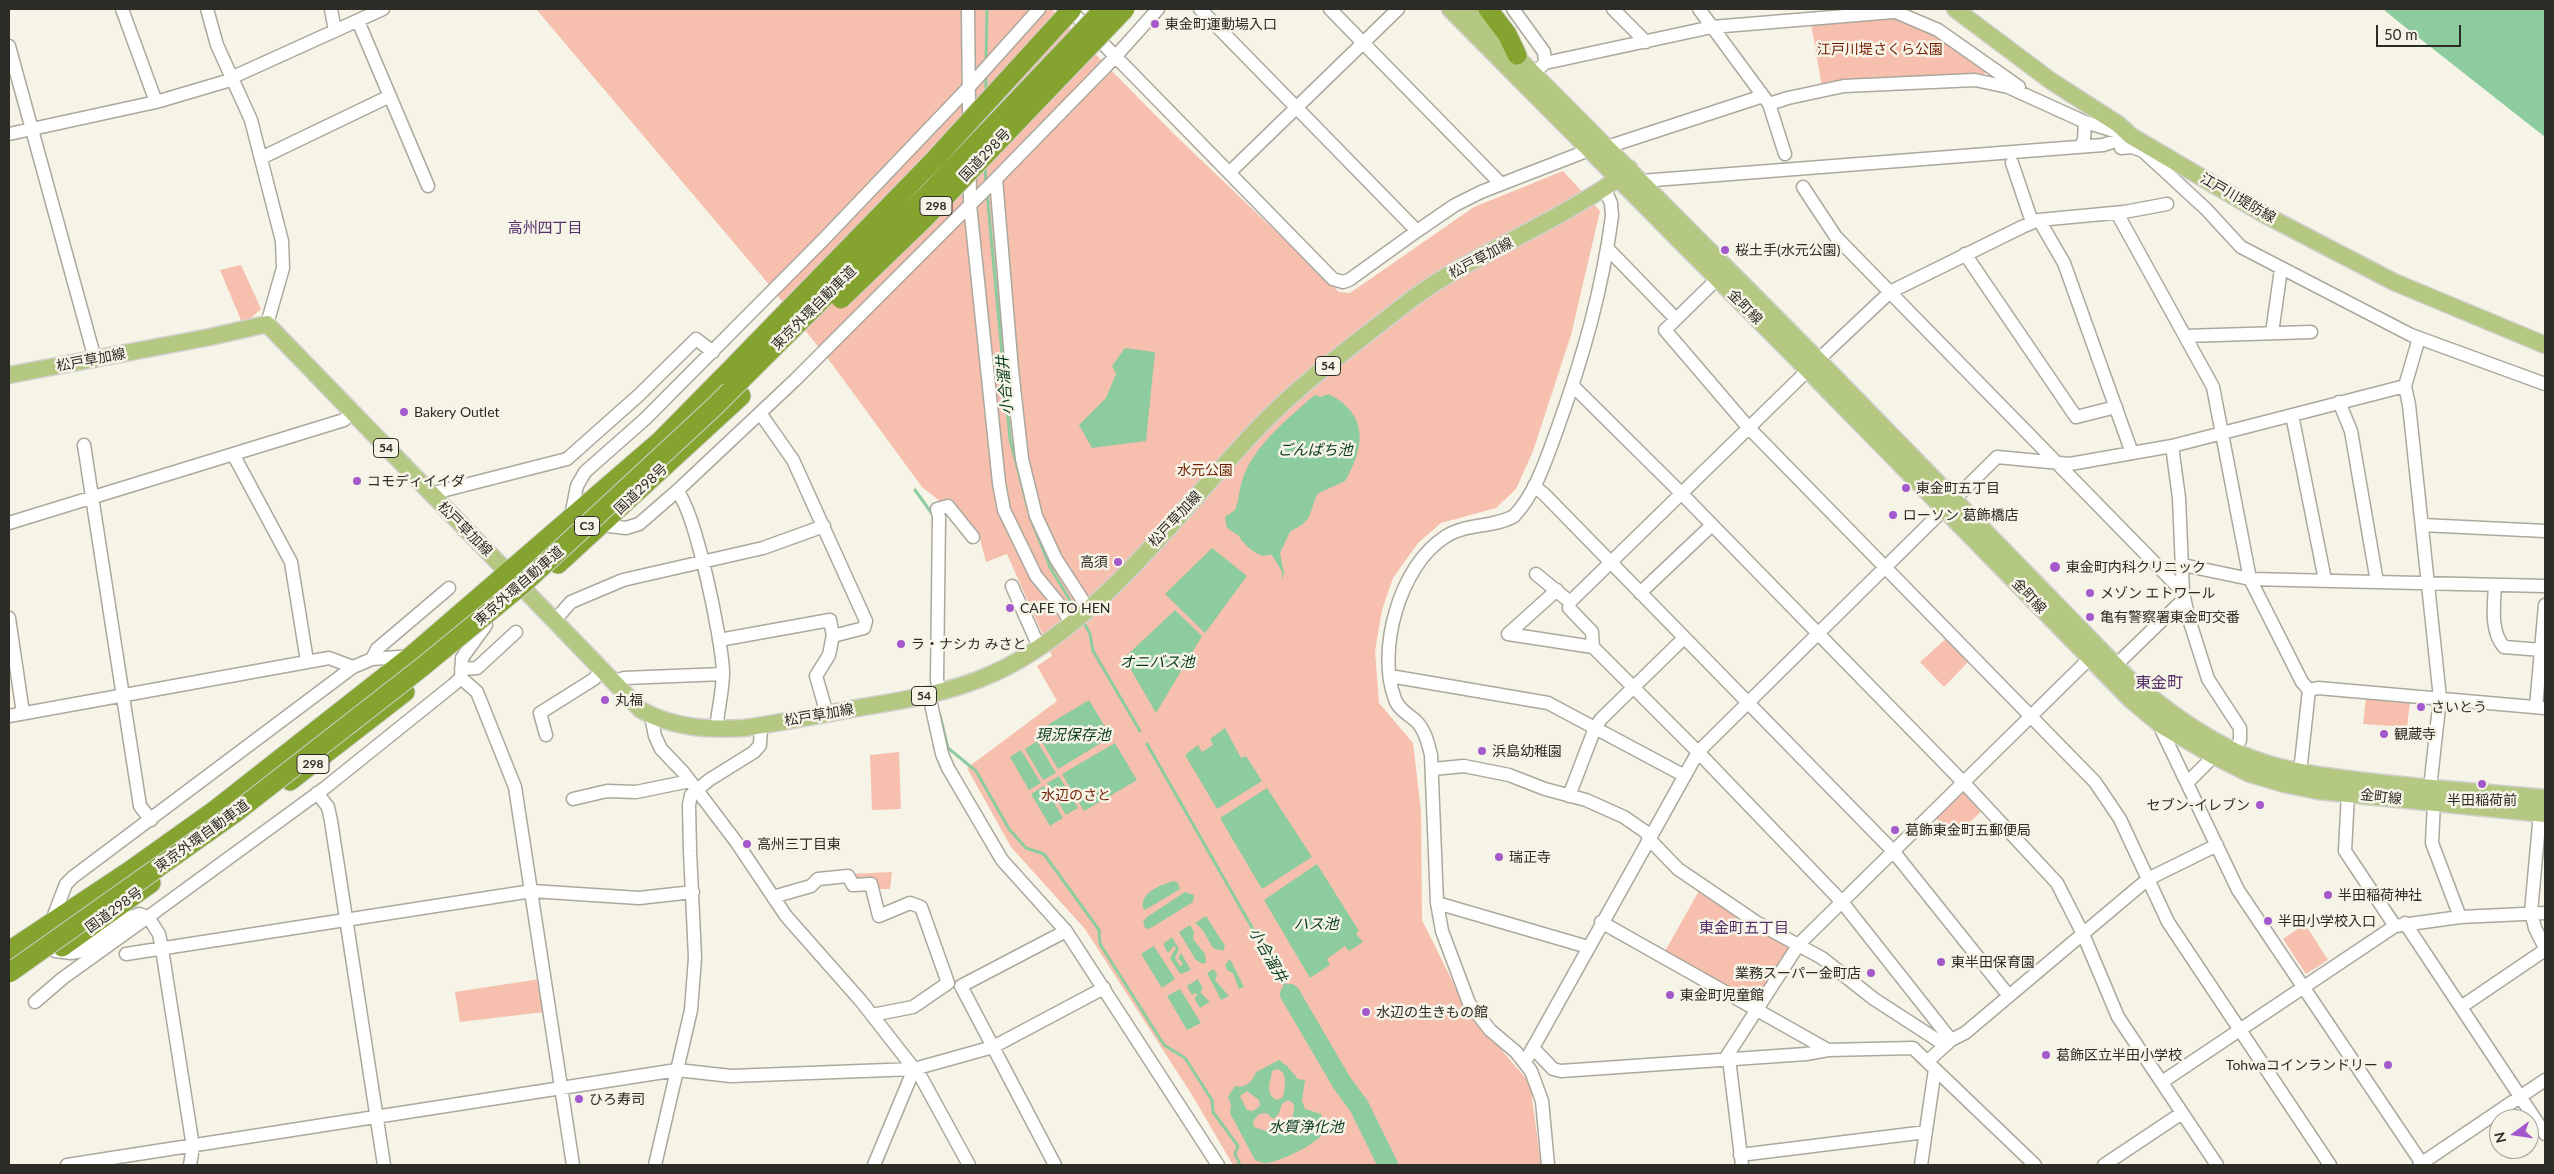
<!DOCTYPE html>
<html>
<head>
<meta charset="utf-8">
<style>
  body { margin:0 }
  #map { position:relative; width:2554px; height:1174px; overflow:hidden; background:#f6f3e7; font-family:Lato,sans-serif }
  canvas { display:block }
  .frame { position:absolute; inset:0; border:10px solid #2c2b26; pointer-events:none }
  .north { position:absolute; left:2489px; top:1109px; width:50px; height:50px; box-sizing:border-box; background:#f6f3e7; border:1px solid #a5a39a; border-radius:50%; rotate:256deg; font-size:14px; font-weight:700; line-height:20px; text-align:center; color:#2c2b26 }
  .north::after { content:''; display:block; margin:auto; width:18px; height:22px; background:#a359cb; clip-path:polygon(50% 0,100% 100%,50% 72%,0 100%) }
  .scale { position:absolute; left:2376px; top:25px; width:85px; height:22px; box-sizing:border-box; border:2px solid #2c2b26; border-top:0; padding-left:6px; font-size:15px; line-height:18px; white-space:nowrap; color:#2c2b26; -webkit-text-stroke:4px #f6f3e7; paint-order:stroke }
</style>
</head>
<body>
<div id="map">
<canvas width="2554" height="1174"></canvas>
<div class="frame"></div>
<div class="north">N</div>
<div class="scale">50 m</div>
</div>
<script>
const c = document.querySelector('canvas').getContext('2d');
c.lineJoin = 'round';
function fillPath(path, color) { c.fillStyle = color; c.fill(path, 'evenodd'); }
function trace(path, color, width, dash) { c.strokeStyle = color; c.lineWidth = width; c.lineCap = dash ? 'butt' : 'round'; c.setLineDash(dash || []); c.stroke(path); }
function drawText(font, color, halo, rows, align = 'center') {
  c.font = font + ' Lato,"Noto Sans JP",sans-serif'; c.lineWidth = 5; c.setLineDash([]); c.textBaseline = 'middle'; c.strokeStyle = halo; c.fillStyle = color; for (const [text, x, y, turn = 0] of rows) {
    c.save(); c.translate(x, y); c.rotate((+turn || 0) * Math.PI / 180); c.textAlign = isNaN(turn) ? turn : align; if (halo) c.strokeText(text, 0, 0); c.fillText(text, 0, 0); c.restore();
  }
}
fillPath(new Path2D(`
  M536,9H1051L1173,133L1339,292L1350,293L1474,207L1563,171L1600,211L1571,335L1533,451L1516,489L1496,508L1441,523L1418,543L1393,578L1382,610L1375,651L1379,703L1413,743L1421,811L1422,920L1466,1009L1530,1083L1541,1165H1233L1192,1095L1085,929L1011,847L967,768L1057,701L1037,666L1052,656L1007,554L986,562L978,531L922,487L832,364L762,276Z
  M1892,16L1933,32L1988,70L1982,76L1822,87L1811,23Z
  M241,265L261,309L243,325L220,270Z
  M1947,638L1969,661L1944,687L1920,662Z
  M2366,698L2410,702L2407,727L2363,724Z
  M899,752L901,809L872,810L870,755Z
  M1962,791L1981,812L1952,838L1935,817Z
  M892,872L890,889H875L854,884L849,874Z
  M1700,889L1794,944L1755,1004L1664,953Z
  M2305,924L2328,960L2306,974L2283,939Z
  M540,979L544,1012L460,1022L455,992Z`), '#f6bfae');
fillPath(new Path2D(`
  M2383,9H2545V137L2395,19Z
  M1125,348L1155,352L1146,441L1092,448L1079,425L1106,398L1116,374L1112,366Z
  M1329,394C1369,415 1365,447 1345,481L1317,494L1309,517L1303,524L1290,532L1280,553L1284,573L1282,580V572L1272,555C1269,554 1263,557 1260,555C1253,552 1242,543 1239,536L1227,528L1225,517L1235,510C1240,498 1239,485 1245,473C1257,444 1286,420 1310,399L1315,395L1320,397Z
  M1212,548L1247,576L1205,633L1165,594Z
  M1175,610L1202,636L1156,713L1124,658Z
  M1089,700L1111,737L1058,769L1036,732Z
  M1225,728L1241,758L1246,756L1262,781L1217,809L1185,755L1198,745L1202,752L1213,745L1210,739Z
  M1037,741L1056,773L1043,780L1025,749Z
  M1115,743L1137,780L1084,811L1062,774Z
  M1021,750L1041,783L1029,790L1010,757Z
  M1059,776L1078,808L1066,815L1047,783Z
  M1044,786L1063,818L1050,826L1031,794Z
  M1267,788L1312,857L1262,889L1220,818Z
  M1317,864L1359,931L1356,934L1363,942L1349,951L1345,946L1327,959L1330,965L1310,978L1264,900Z
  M1174,881L1178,883L1180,889L1145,910L1143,908C1140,892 1161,885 1174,881Z
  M1185,892L1194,895L1193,902L1149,929L1145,928L1143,922L1147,917Z
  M1206,916L1225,946L1223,951L1213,948L1202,929L1195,923Z
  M1190,925L1194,932L1193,939L1205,954L1206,962L1203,964L1196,960L1179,932Z
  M1172,937L1179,949L1175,958L1180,966L1183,964L1178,958L1181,953L1191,970L1180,974L1170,958L1176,948L1174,946L1168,953L1163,944Z
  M1154,946L1175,979L1162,988L1141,954Z
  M1230,959L1244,987L1239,989L1233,973L1228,971L1225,965Z
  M1214,969L1217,975L1215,980L1229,996L1221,1000L1207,973Z
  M1198,979L1203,989L1200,992L1210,1002L1200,1008L1194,998L1197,996L1196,993L1192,995L1187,986Z
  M1180,989L1201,1023L1187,1030L1167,996Z
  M1279,1060L1287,1066L1298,1079L1305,1080L1302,1101L1305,1109L1321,1114C1323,1121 1327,1130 1321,1136C1312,1146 1279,1162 1266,1163C1262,1163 1258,1161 1255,1160L1230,1113L1231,1105L1228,1097L1235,1086C1246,1089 1253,1081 1256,1072ZM1278,1069C1288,1074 1285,1087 1283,1097L1277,1100C1264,1094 1271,1081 1272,1071ZM1247,1091L1259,1100L1260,1106L1253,1111L1247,1110L1240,1096ZM1288,1100L1294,1104C1294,1120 1290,1127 1275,1134L1254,1127L1253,1121L1259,1114L1267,1113L1273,1119L1278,1115L1282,1104Z`), '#8ccc9e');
trace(new Path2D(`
  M986,62L987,9
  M986,92V76
  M985,166L986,184
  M987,193L1010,439L1028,509
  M915,490L933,515
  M1030,517L1050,567L1077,612
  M1083,621L1090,634L1093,651L1140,731
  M940,715L948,748L976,771L1009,829L1026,848L1044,854L1099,930L1100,944L1164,1045L1185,1058L1212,1100L1213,1112L1238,1146L1235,1154L1240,1165
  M1147,744L1290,994`), '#8ccc9e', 3);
trace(new Path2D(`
  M1290,994L1342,1083L1359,1106L1388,1165`), '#8ccc9e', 20);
const minor = new Path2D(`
  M122,9L156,102
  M207,9L217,45L251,120L282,241L283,268L267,324
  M331,9L335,31
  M968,9L970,205L999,483L1004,510L1036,576L1060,605L1072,625
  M1069,9L1333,279L1343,282L1349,280L1417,231L1200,9
  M1330,9L1501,184
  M1513,9L1544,52L1545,63
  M1613,9L1646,42
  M1699,9L1769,104L1785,154
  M1889,9L1938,30L2019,87
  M358,21L428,186
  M9,46L95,359
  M1534,73L1545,63L1712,27L1893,12
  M233,77L383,9
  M1769,104L1788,98L1844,86L1975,80L2008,87L2085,122L2131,136
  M9,134L156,102L234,79
  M2081,146L2084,140L2085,122
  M1607,147L1763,96
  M2121,148L2132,147L2143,151L2206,209L2241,247L2411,335L2545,384
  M261,158L390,96
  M2012,163L2032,222
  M1230,172L1398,9
  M996,179L1012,370L1022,459L1036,516L1056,559L1089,610
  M1641,181L2103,145L2128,137
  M1803,187L1836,237L2183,592
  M2117,213L2213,387L2250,579L2302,682L2309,690L2300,772
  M2039,220L2064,263L2132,453
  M1417,231L1455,205L1481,192L1589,150
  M1608,249L1676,319
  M1965,254L2076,417L2116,407
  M1717,279L1665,330L1748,427L2095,782L2120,819L2168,922L2330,1165
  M2272,333L2281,269
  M2185,336L2311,332
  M1818,360L1890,292L2024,226L2039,220L2124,212L2167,204
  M1573,386L1682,494L1964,783L2057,883L2083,934L2118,1017L2217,1165
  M2405,386L2409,405L2440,698L2430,788
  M2339,402L2351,431L2377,582
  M2292,415L2325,580
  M84,445L140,806L151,820
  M2172,446L2179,498L2183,592L2188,616L2208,679L2240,728V740L2235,751
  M233,454L291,562L307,661
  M1534,486L1544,494L1893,851L2009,996
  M677,491C696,513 722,640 723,672C723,690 718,710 716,729
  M430,494L567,459L639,395L696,339L713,352
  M570,521L577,486L585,472L645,419L824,239L969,87L1039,9
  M9,523L344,420L352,412
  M601,525L626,528L639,524L677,491L795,380L996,179L1115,57L1158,9
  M2422,525L2545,531
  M2183,565L2250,579L2545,586
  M1536,574L1570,602L1569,608L1592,632L1593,647
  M2495,585C2494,606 2490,631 2504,647L2542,650
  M1012,586L1039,647
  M1640,593L1712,525
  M1570,602L1808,370
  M9,618L23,713
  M555,620L571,602L623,580L763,548L824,526
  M719,640L830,620L833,636L864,628L866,621L793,460L760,413
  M372,659L377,649L449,588
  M2116,665L2184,599
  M461,669L477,668L516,632
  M1390,676L1548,703L1685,776
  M461,678L477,692L515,787L573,1165
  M613,682L624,678L723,674
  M2309,690L2318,688L2545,708
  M940,692L937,680L939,517L937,509L948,506L973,537
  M929,695L942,754L948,768L1002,860L1066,931L1218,1165
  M2536,707L2545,605
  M827,714L816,676L829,655L833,635
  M9,716L329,658L353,667
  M651,716L655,736L661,749L684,773L737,843L786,916L861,1001L922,1079L969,1165
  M2163,722L2161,729L2238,890L2423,1165
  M546,735L540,713L594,679L602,669
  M1433,769L1464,766L1509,775L1545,789L1586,800L1624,817L1650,835
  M2187,783L2214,756
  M317,793L328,807L331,821L384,1165
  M2348,794L2345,851L2395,926
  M1569,796L1595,728L1601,719L1684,638
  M573,799L607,791L636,792L690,781
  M2434,802L2432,843L2460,917
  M2540,813L2531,912L2535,928L2545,948
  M1648,838L1678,869L1756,922L1822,958L1874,999L1945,1045
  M773,897L811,886L818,879L848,876L853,885L871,884L879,916L910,903L921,907L948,983L913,1007L872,1015
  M1437,903L1588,947
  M1601,922L1828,1050
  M51,923L66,884L73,877L353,667L372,659L411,656
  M2405,923L2545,1134
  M55,951L71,953L82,951L131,917L139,914L148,917L326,787L453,685L461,678L462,658L486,625
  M126,954L532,891L639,898L693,892
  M35,1002L63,978L148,917L159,934L162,949L193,1147L190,1165
  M2461,1007L2545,950
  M1951,1040L1965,1033L2148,879L2217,845
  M1533,1048L1553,1069L1561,1071L1806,1054L1828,1050L1913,1048L2035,1165
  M1725,1059L1799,944L2089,659
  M1729,1059L1742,1165
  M1928,1061L1951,1040L1842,902L1698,752L1997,457L2070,464L2172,446L2405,386L2419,338
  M1525,1062L1698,752L1593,647L1508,634L1557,590
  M2162,1082L2395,926L2460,917L2545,913
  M1740,1155L1926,1132
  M67,1165L677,1070L731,1076L914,1069L993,1047L1104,988
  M655,1165L691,1010L695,958L690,851L689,805L691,795L709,780L754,752L760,745L761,726
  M874,1165L914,1069
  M1055,1165L961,986L1066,931
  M1548,1165L1542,1101L1531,1071L1516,1052L1490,1030L1469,1003L1442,931L1437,903L1431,755C1428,743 1425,730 1416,721C1408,714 1398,709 1395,699C1376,651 1400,565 1445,537C1465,523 1494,528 1514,516C1536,493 1547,457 1558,427C1583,357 1602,291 1612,216L1611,203L1604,188
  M1921,1165L1935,1069
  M2104,1165L2182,1113
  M2419,1165L2545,1080`);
const major = new Path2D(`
  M1450,9L1808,370L2131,700L2161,725L2214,756L2250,774L2284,784L2318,791L2545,814
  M1469,9L1818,360L2128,678C2161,707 2195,732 2234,751C2281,773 2332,777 2382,783C2437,789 2491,793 2545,798
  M1955,9L2051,81L2118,124L2131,136L2269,217L2394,282L2545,345
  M9,375L210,337L267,324L641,710C673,728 709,730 744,728C780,723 815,716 851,709C899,701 947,694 992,674C1098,627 1180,509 1259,427C1302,382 1355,344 1404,305C1455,265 1515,241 1571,208C1591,196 1612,185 1629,168`);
const highway = new Path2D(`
  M1488,9L1507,34L1517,55
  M558,564L741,396
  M290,781L405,692
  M62,947L151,883
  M9,951L128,872L215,810L411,656L660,441L725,375`);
trace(minor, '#aba89d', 15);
trace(major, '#d1d0cf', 19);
trace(highway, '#d1d0cf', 21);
trace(minor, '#fff', 12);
trace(major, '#b5c882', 16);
trace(highway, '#84a42f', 19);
const highwayBridge = new Path2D(`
  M841,299L924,219L1125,9
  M725,375L935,159L1072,9
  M9,973L235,813L421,668L521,586L714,407L929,193L1104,9`);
trace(highwayBridge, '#d1d0cf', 21, []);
trace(highwayBridge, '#84a42f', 19);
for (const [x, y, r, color] of [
  [1155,24,5,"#a359cb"],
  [1725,250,5,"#a359cb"],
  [404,412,5,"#a359cb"],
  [357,481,5,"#a359cb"],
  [1906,488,5,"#a359cb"],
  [1893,515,5,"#a359cb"],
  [1118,562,5,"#a359cb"],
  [2055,567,6,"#a359cb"],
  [2090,593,5,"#a359cb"],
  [1010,608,5,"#a359cb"],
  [2090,617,5,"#a359cb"],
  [901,644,5,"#a359cb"],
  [605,700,5,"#a359cb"],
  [2421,707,5,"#a359cb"],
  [2384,734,5,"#a359cb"],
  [1482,751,5,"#a359cb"],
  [2482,784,5,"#a359cb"],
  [2260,805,5,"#a359cb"],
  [1895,830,5,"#a359cb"],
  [747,844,5,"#a359cb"],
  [1499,857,5,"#a359cb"],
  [2328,895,5,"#a359cb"],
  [2268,921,5,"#a359cb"],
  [1941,962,5,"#a359cb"],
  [1871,973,5,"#a359cb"],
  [1670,995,5,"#a359cb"],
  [1366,1012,5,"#a359cb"],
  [2046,1055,5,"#a359cb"],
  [2388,1065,5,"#a359cb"],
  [579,1099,5,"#a359cb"]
]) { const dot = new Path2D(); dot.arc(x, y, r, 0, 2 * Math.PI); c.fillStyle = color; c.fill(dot); trace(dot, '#f6f3e7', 2); }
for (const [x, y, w] of [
  [936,206,32],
  [1328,366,25],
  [386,448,25],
  [587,526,25],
  [924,696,25],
  [313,764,32]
]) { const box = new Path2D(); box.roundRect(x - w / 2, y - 9.5, w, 19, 4); c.fillStyle = '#f6f3e7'; c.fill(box); trace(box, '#2c2b26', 1); }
drawText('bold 12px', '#2c2b26', null, [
  ["298",936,206],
  ["54",1328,366],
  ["54",386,448],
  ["C3",587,526],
  ["54",924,696],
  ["298",313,764]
]);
drawText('14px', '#2c2b26', '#f6f3e7', [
  ["東金町運動場入口",1165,24],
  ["桜土手(水元公園)",1735,250],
  ["Bakery Outlet",414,412],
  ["コモディイイダ",367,481],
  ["東金町五丁目",1916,488],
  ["ローソン 葛飾橋店",1903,515],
  ["高須",1108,562,"right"],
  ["東金町内科クリニック",2066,567],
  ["メゾン エトワール",2100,593],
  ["CAFE TO HEN",1020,608],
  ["亀有警察署東金町交番",2100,617],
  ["ラ・ナシカ みさと",911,644],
  ["丸福",615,700],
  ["さいとう",2431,707],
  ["観蔵寺",2394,734],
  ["浜島幼稚園",1492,751],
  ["半田稲荷前",2482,800,"center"],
  ["セブン-イレブン",2250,805,"right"],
  ["葛飾東金町五郵便局",1905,830],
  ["高州三丁目東",757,844],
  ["瑞正寺",1509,857],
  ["半田稲荷神社",2338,895],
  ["半田小学校入口",2278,921],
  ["東半田保育園",1951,962],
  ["業務スーパー金町店",1861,973,"right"],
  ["東金町児童館",1680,995],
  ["水辺の生きもの館",1376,1012],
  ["葛飾区立半田小学校",2056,1055],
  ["Tohwaコインランドリー",2378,1065,"right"],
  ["ひろ寿司",589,1099]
], 'left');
drawText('14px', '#701d00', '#f6f3e7', [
  ["江戸川堤さくら公園",1880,49],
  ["水元公園",1205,470],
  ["水辺のさと",1076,795]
]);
drawText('14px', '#2c2b26', '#f6f3e7', [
  ["国道298号",985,155,-46],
  ["江戸川堤防線",2238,198,30],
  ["松戸草加線",1481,258,-28],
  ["金町線",1745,307,45],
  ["東京外環自動車道",814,308,-45],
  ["松戸草加線",91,360,-11],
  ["国道298号",641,489,-43],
  ["松戸草加線",1175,519,-47],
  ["松戸草加線",465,529,45],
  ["東京外環自動車道",519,586,-41],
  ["金町線",2029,596,46],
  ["松戸草加線",819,715,-10],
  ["金町線",2381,797,6],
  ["東京外環自動車道",202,836,-36],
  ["国道298号",114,910,-36]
]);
drawText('15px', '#553169', '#f6f3e7', [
  ["高州四丁目",545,228],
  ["東金町五丁目",1744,928]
]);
drawText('italic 15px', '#083a1d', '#f6f3e7', [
  ["小合溜井",1005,385,-95],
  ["ごんぱち池",1315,450],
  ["オニバス池",1157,662],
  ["現況保存池",1073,735],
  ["ハス池",1316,924],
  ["小合溜井",1268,955,60],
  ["水質浄化池",1306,1127]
]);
drawText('16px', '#553169', '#f6f3e7', [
  ["東金町",2159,683]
]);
</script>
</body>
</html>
